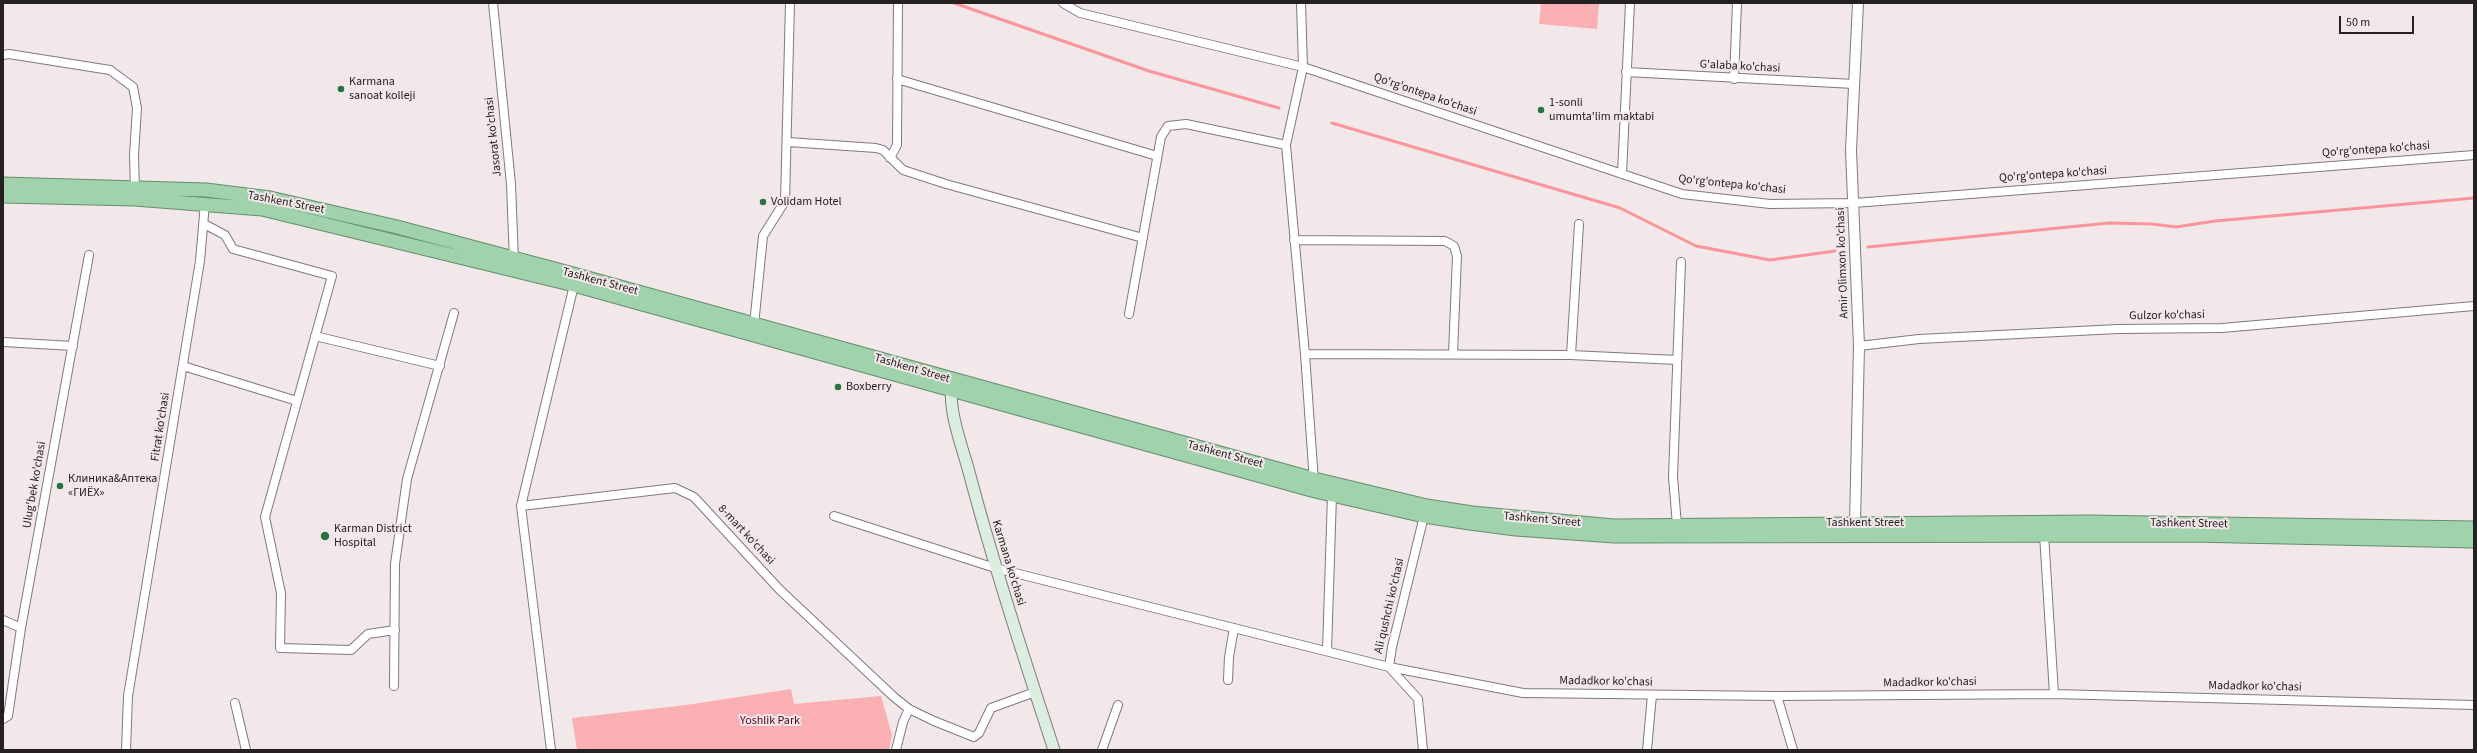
<!DOCTYPE html>
<html>
<head>
<meta charset="utf-8">
<style>
  body { margin:0 }
  #map { position:relative; width:2477px; height:753px; overflow:hidden; background:#f3e8e9; font-family:"Source Sans 3",sans-serif }
  canvas { display:block }
  .frame { position:absolute; inset:0; border:4px solid #252121; pointer-events:none }
  .scale { position:absolute; left:2339px; top:16px; width:75px; height:18px; box-sizing:border-box; border:2px solid #252121; border-top:0; padding-left:5px; font-size:12px; line-height:14px; white-space:nowrap; color:#252121; -webkit-text-stroke:3px #f3e8e9; paint-order:stroke }
</style>
</head>
<body>
<div id="map">
<canvas width="2477" height="753"></canvas>
<div class="frame"></div>
<div class="scale">50 m</div>
</div>
<script>
const c = document.querySelector('canvas').getContext('2d');
c.lineJoin = 'round';
function fillPath(path, color) { c.fillStyle = color; c.fill(path, 'evenodd'); }
function trace(path, color, width, dash) { c.strokeStyle = color; c.lineWidth = width; c.lineCap = dash ? 'butt' : 'round'; c.setLineDash(dash || []); c.stroke(path); }
function drawText(font, color, halo, rows, align = 'center') {
  c.font = font + ' "Source Sans 3",sans-serif'; c.lineWidth = 4; c.setLineDash([]); c.textBaseline = 'middle'; c.strokeStyle = halo; c.fillStyle = color; for (const [text, x, y, turn = 0] of rows) {
    c.save(); c.translate(x, y); c.rotate((+turn || 0) * Math.PI / 180); c.textAlign = isNaN(turn) ? turn : align; if (halo) c.strokeText(text, 0, 0); c.fillText(text, 0, 0); c.restore();
  }
}
fillPath(new Path2D(`
  M1541,3H1599L1597,29L1539,24Z
  M791,689L794,704L881,696L892,735L889,750H577L572,718L686,705Z`), '#fab0b3');
trace(new Path2D(`
  M954,3L1149,71L1279,108
  M1332,123L1620,208L1696,246L1770,260L1835,251
  M1868,247L2109,223L2152,224L2176,227L2215,221L2474,198`), '#fa959c', 3);
const minor = new Path2D(`
  M493,3L511,184L514,261
  M1063,3L1080,13L1303,67L1682,194L1770,204L1854,203L2474,155
  M1301,3L1303,67L1286,145L1305,354L1314,482
  M3,55L9,54L110,70L133,87L137,108L134,155L135,191
  M1626,72L1854,84
  M897,79L1157,156
  M1734,79L1737,3
  M788,142L876,148L883,150L903,170L946,184L1143,238
  M890,158L897,145L898,3
  M1622,174L1630,3
  M204,224L225,235L233,249L332,276L265,517L281,593L280,648L351,650L368,634L395,630
  M1294,240L1445,241L1454,246L1457,256L1453,354
  M1129,314L1161,137L1168,126L1186,124L1286,145
  M754,325L763,236L785,201L790,3
  M315,336L440,366
  M3,342L73,346
  M1859,346L1919,339L2118,329L2222,328L2474,306
  M1305,354L1571,355L1677,360
  M1571,355L1579,224
  M183,366L297,401
  M521,506L675,488L694,497L779,589L894,697L909,709L934,721L974,737L979,733L991,708L1035,692
  M834,516L995,568L1389,667L1523,693L1777,696L2054,694L2474,705
  M1677,525L1673,477L1681,262
  M2044,534L2054,694
  M3,620L21,628
  M1327,651L1332,495
  M1389,667L1392,647L1425,512
  M1389,667L1418,699L1423,750
  M1228,680L1229,657L1234,628
  M394,686L395,564L407,479L454,313
  M1777,696L1793,750
  M235,703L246,750
  M3,719L8,716L21,628L89,255
  M126,750L128,696L200,261L205,203
  M551,750L521,506L575,281
  M896,750L903,722L909,709
  M1102,750L1118,705
  M1647,750L1652,695`);
const tertiary = new Path2D(`
  M1855,523L1859,346L1851,150L1858,3`);
const secondary = new Path2D(`
  M953,383C946,406 963,449 969,472C994,566 1024,658 1054,750`);
const trunk = new Path2D(`
  M3,184L206,190L270,198L397,227L577,275L1314,479L1427,506L1472,513L1614,526L2089,522L2474,528
  M3,196L135,199L262,209L574,285L1315,491L1424,516L1470,523L1516,529L1614,536L2190,535L2474,541`);
trace(minor, '#827979', 10);
trace(tertiary, '#827979', 12);
trace(secondary, '#827979', 13);
trace(trunk, '#658c6e', 15);
trace(minor, '#fff', 8);
trace(tertiary, '#fff', 10);
trace(secondary, '#dbeee0', 11);
trace(trunk, '#a0d2ac', 13);
for (const [x, y, r, color] of [
  [341,89,4,"#287341"],
  [1541,110,4,"#287341"],
  [763,202,4,"#287341"],
  [838,387,4,"#287341"],
  [60,486,4,"#287341"],
  [325,536,5,"#287341"]
]) { const dot = new Path2D(); dot.arc(x, y, r, 0, 2 * Math.PI); c.fillStyle = color; c.fill(dot); trace(dot, '#f3e8e9', 1.5); }
drawText('12px', '#252121', '#f3e8e9', [
  ["G'alaba ko'chasi",1740,67,3],
  ["Qo'rg'ontepa ko'chasi",1425,95,19],
  ["Jasorat ko'chasi",494,137,-96],
  ["Qo'rg'ontepa ko'chasi",2376,150,-4],
  ["Qo'rg'ontepa ko'chasi",2053,175,-4],
  ["Qo'rg'ontepa ko'chasi",1732,185,6],
  ["Tashkent Street",286,203,11],
  ["Amir Olimxon ko'chasi",1843,263,-92],
  ["Tashkent Street",600,282,15],
  ["Gulzor ko'chasi",2167,316,-1],
  ["Tashkent Street",912,369,16],
  ["Fitrat ko'chasi",161,427,-81],
  ["Tashkent Street",1225,455,15],
  ["Ulug'bek ko'chasi",35,485,-80],
  ["Tashkent Street",1542,520,5],
  ["Tashkent Street",1865,523],
  ["Tashkent Street",2189,524,1],
  ["8-mart ko'chasi",746,535,47],
  ["Karmana ko'chasi",1008,563,73],
  ["Ali qushchi ko'chasi",1390,606,-77],
  ["Madadkor ko'chasi",1606,682,1],
  ["Madadkor ko'chasi",1930,683,-1],
  ["Madadkor ko'chasi",2255,687,1]
]);
drawText('12px', '#252121', '#f3e8e9', [
  ["Karmana",349,82],
  ["sanoat kolleji",349,96],
  ["1-sonli",1549,103],
  ["umumta'lim maktabi",1549,117],
  ["Volidam Hotel",771,202],
  ["Boxberry",846,387],
  ["Клиника&Аптека",68,479],
  ["«ГИЁХ»",68,493],
  ["Karman District",334,529],
  ["Hospital",334,543]
], 'left');
drawText('12px', '#5b0017', '#f3e8e9', [
  ["Yoshlik Park",770,721]
]);
</script>
</body>
</html>
